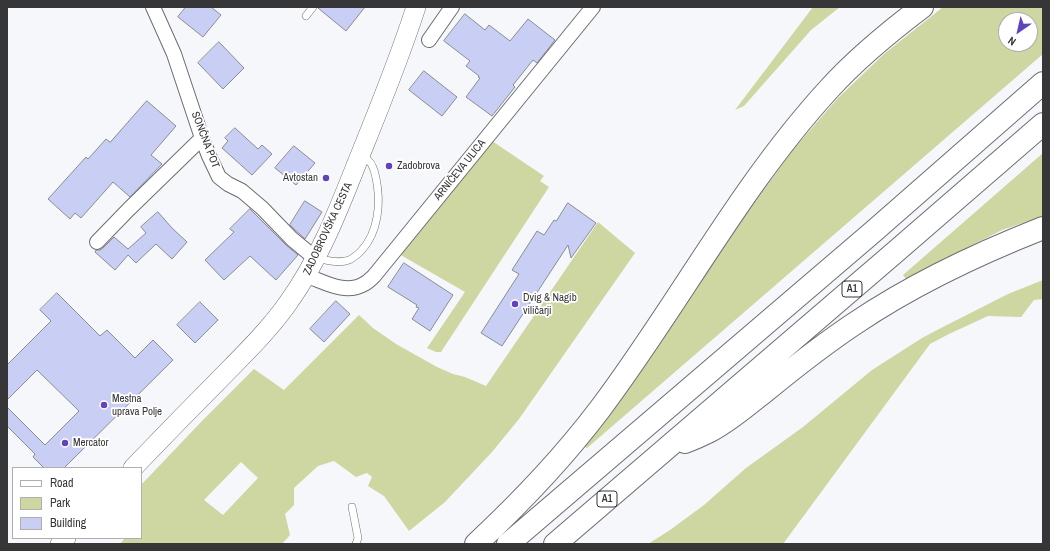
<!DOCTYPE html>
<html>
<head>
<meta charset="utf-8">
<style>
  body { margin:0 }
  #map { position:relative; width:1050px; height:551px; overflow:hidden; background:#f6f7fb; font-family:"Archivo Narrow",sans-serif }
  canvas { display:block }
  .frame { position:absolute; inset:0; border:8px solid #363638; pointer-events:none }
  .legend { position:absolute; left:12px; top:467px; width:130px; height:72px; box-sizing:border-box; background:#fff; border:1px solid #afafaf; margin:0; padding:5px 7px; list-style:none; font-size:12px; color:#363638 }
  .legend li { display:flex; align-items:center; gap:8px; height:20px }
  .legend b { width:20px; border:1px solid #afafaf }
  .north { position:absolute; left:998px; top:12px; width:40px; height:40px; box-sizing:border-box; background:#fff; border:1px solid #afafaf; border-radius:50%; rotate:214deg; font-size:11px; font-weight:700; line-height:16px; text-align:center; color:#363638 }
  .north::after { content:''; display:block; margin:auto; width:14px; height:18px; background:#6143bb; clip-path:polygon(50% 0,100% 100%,50% 72%,0 100%) }
</style>
</head>
<body>
<div id="map">
<canvas width="1050" height="551"></canvas>
<div class="frame"></div>
<ul class="legend">
<li><b style="height:5px;background:#fff"></b>Road</li>
<li><b style="height:11px;background:#ced6a1"></b>Park</li>
<li><b style="height:11px;background:#c8cef4"></b>Building</li>
</ul>
<div class="north">N</div>
</div>
<script>
const c = document.querySelector('canvas').getContext('2d');
c.lineJoin = 'round';
function fillPath(path, color) { c.fillStyle = color; c.fill(path, 'evenodd'); }
function trace(path, color, width, dash) { c.strokeStyle = color; c.lineWidth = width; c.lineCap = dash ? 'butt' : 'round'; c.setLineDash(dash || []); c.stroke(path); }
function drawText(font, color, halo, rows, align = 'center') {
  c.font = font + ' "Archivo Narrow",sans-serif'; c.lineWidth = 3.5; c.setLineDash([]); c.textBaseline = 'middle'; c.strokeStyle = halo; c.fillStyle = color; for (const [text, x, y, turn = 0] of rows) {
    c.save(); c.translate(x, y); c.rotate((+turn || 0) * Math.PI / 180); c.textAlign = isNaN(turn) ? turn : align; if (halo) c.strokeText(text, 0, 0); c.fillText(text, 0, 0); c.restore();
  }
}
fillPath(new Path2D(`
  M813,7H840L811,30L744,106L735,110Z
  M943,7H1043V54L587,448L584,446L628,390L746,215L791,152L838,98L884,54ZM1006,20H1030V44H1006Z
  M492,141L544,176L540,181L549,187L441,352H436L427,348L465,292L399,254Z
  M1043,153V216L1002,230L906,279L903,275Z
  M598,222L635,253L519,419L492,452L445,502L409,531L384,496L368,486L372,477L367,473L356,477L334,461L318,466L294,488V505L285,514L290,535L282,544H120L125,538H141V485L202,421L254,369L284,390L359,315L373,328L396,344L437,367L453,374L465,377L486,386ZM241,462L258,478L223,515L204,500Z
  M1043,280V299L1034,300L1021,317L988,316L949,334L930,344L783,544H648L670,530L704,505L746,468L803,427L872,370L922,338L941,328L1008,294Z`), '#ced6a1');
const building = new Path2D(`
  M186,7H211L221,15L203,37L178,17Z
  M318,7H365L346,31L318,8Z
  M465,14L485,30L489,25L510,41L528,19L555,40L537,63L533,60L513,85L515,87L492,116L466,97L480,78L478,77L479,76L466,66L470,61L444,41Z
  M219,42L244,68L223,89L198,63Z
  M424,71L457,97L442,116L409,90Z
  M147,101L176,126L151,155L162,164L130,197L113,182L81,218L75,213L70,219L48,199L86,157L88,159L106,139L110,142Z
  M235,128L258,149L262,145L272,154L252,175L222,148L228,141L225,138Z
  M294,146L315,163L296,185L275,168Z
  M305,201L322,212L305,239L290,225Z
  M568,203L596,223L571,258L568,245L502,346L481,333L519,274L512,270L537,231L544,235L554,220L556,221Z
  M250,209L286,245L298,255L276,280L250,256L224,280L205,260L234,232L230,229Z
  M158,212L172,228L187,242L172,259L156,244L136,263L128,255L115,270L95,252L96,250H100L103,248L114,237L128,249L146,233L141,227Z
  M404,263L453,295L430,331L412,319L419,308L416,307L417,305L388,287Z
  M57,293L100,336L107,330L135,358L153,340L173,360L64,468H44L33,457L35,454L7,426V407L45,445L79,411L37,370L7,400V365L51,321L40,310Z
  M336,301L350,314L324,342L310,329Z
  M200,302L218,320L195,343L177,325Z`);
fillPath(building, '#c8cef4');
trace(building, '#8b8c90', 1);
const lane = new Path2D(`
  M306,16L313,7
  M316,258C326,260 339,264 349,260C354,258 358,254 361,251C379,232 381,202 376,178C375,173 373,165 369,161C367,159 364,158 362,156
  M352,507L358,538L356,544`);
const street = new Path2D(`
  M153,7L174,54L202,138L209,156L219,177L228,184L242,191L262,208L292,239L315,258
  M429,40L452,7
  M97,242L129,209L202,138
  M307,276C325,282 345,295 364,284C368,282 371,279 374,276L593,7`);
const secondary = new Path2D(`
  M133,468C160,440 186,413 213,386C239,359 267,333 288,303C319,260 338,211 357,163C378,111 399,60 416,7
  M60,544L66,538`);
const highway = new Path2D(`
  M685,442C693,439 702,435 710,431C731,420 750,403 769,388C796,366 824,344 854,324C913,284 977,254 1043,228
  M476,544C521,502 563,458 600,409C679,304 740,186 829,89C857,58 889,32 922,7
  M508,544L874,231L1043,83
  M555,544L893,254L1043,124`);
trace(lane, '#6c6d70', 8);
trace(street, '#6c6d70', 16);
trace(secondary, '#6c6d70', 20);
trace(highway, '#6c6d70', 24);
trace(lane, '#fff', 7);
trace(street, '#fff', 14);
trace(secondary, '#fff', 19);
trace(highway, '#fff', 22);
for (const [x, y, r, color] of [
  [389,166,4,"#6143bb"],
  [326,178,4,"#6143bb"],
  [515,304,4,"#6143bb"],
  [104,405,4,"#6143bb"],
  [65,443,4,"#6143bb"]
]) { const dot = new Path2D(); dot.arc(x, y, r, 0, 2 * Math.PI); c.fillStyle = color; c.fill(dot); trace(dot, '#fff', 1.5); }
for (const [x, y, w] of [
  [852,289,20],
  [607,499,20]
]) { const box = new Path2D(); box.roundRect(x - w / 2, y - 8, w, 16, 3); c.fillStyle = '#fff'; c.fill(box); trace(box, '#363638', 1); }
drawText('bold 10px', '#363638', null, [
  ["A1",852,289],
  ["A1",607,499]
]);
drawText('11px', '#363638', '#fff', [
  ["SONČNA POT",205,140,69],
  ["ARNIČEVA ULICA",460,170,-51],
  ["ZADOBROVŠKA CESTA",328,229,-65]
]);
drawText('11px', '#363638', '#fff', [
  ["Zadobrova",397,166],
  ["Avtostan",318,178,"right"],
  ["Dvig & Nagib",523,298],
  ["viličarji",523,311],
  ["Mestna",112,399],
  ["uprava Polje",112,412],
  ["Mercator",73,443]
], 'left');
</script>
</body>
</html>
